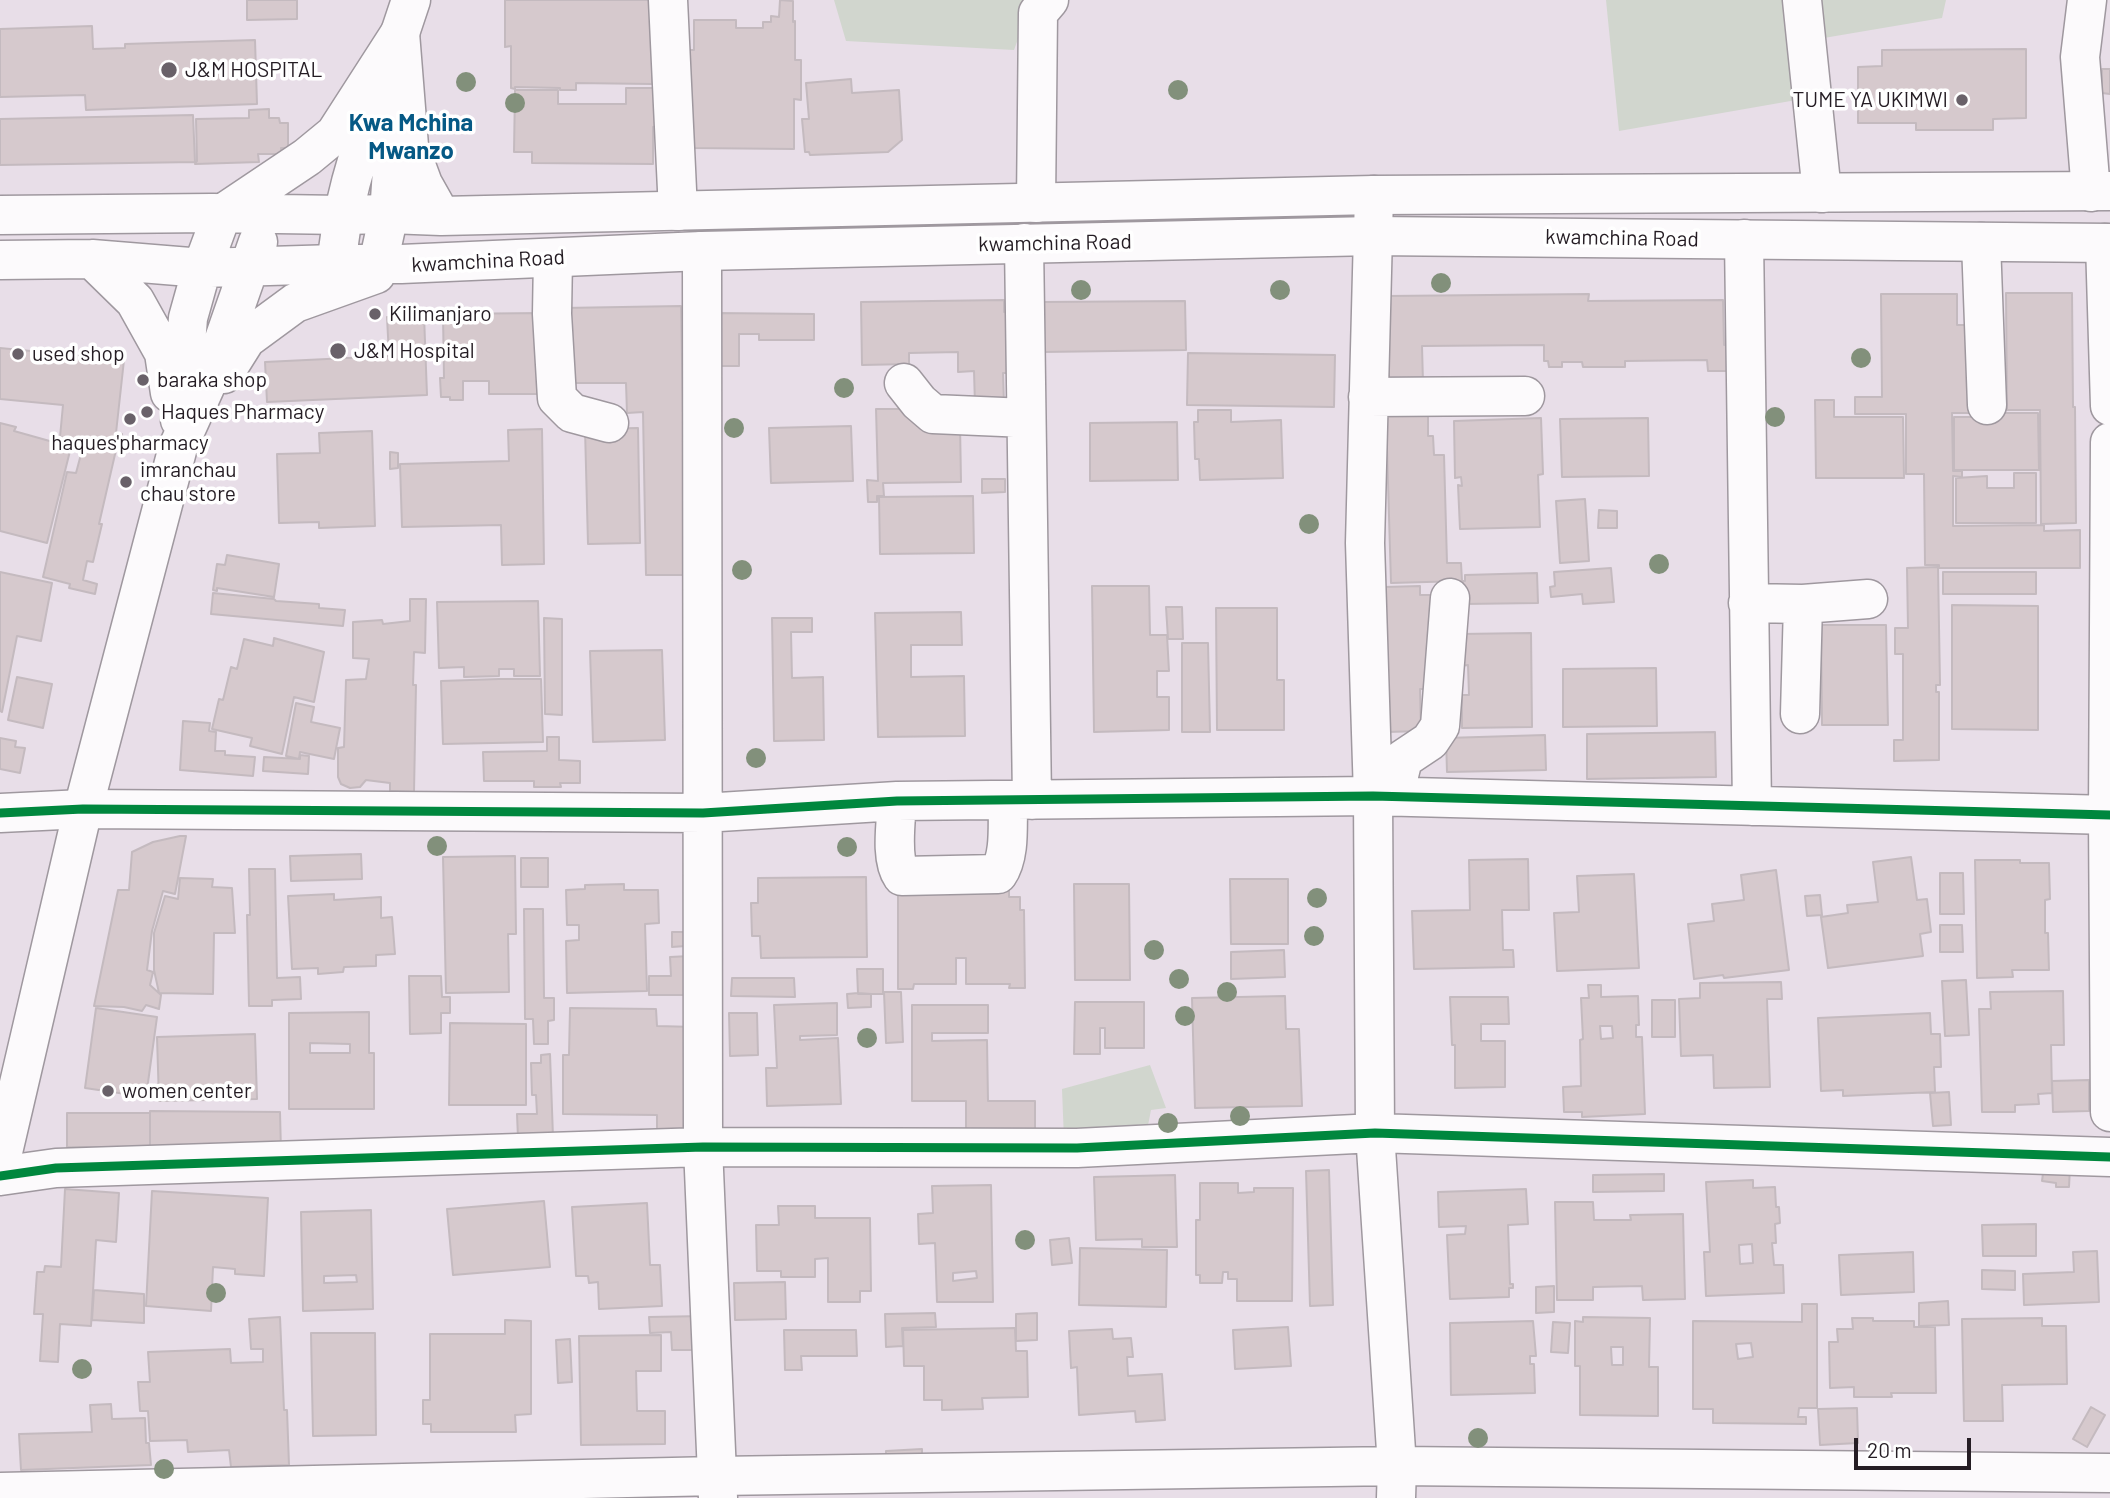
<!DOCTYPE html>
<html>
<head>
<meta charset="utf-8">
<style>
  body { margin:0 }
  #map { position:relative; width:2110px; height:1498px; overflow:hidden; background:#e8dee8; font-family:Barlow,sans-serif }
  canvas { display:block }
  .scale { position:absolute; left:1854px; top:1438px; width:117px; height:32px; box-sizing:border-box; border:4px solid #251d24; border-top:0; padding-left:9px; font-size:21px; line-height:24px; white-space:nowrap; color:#251d24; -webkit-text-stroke:5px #fff; paint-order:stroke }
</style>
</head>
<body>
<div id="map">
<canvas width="2110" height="1498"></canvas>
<div class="scale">20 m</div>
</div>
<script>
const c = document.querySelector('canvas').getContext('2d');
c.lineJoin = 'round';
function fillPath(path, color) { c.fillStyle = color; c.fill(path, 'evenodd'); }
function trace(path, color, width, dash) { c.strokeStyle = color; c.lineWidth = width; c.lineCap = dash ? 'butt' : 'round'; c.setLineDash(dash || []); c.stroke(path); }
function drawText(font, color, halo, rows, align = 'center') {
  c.font = font + ' Barlow,sans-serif'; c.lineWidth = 7; c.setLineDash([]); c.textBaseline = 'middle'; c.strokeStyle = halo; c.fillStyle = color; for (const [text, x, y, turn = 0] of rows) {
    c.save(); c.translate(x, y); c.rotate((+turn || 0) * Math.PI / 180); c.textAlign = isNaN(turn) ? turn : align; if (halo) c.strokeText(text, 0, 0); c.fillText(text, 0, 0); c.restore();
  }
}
fillPath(new Path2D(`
  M834,0H1032L1014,50L846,41Z
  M1606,0H1946L1942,18L1806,41L1825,95L1619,131Z
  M1150,1065L1166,1108L1151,1110L1144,1146L1064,1140L1062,1089Z`), '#d1d6ce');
const building = new Path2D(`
  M247,0H297V19L247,20Z
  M505,0H656L655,67H652V84L576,83V90H560V88L515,87V89L511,88V46L505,47Z
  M780,0L793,1V22L795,21V60H801V100L794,99V149L691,148V74H688V50H694V20H736V28H763V22H771V16L779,17Z
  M92,26L93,49L125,48V44L255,40L257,104L86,110L85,95L0,97V29Z
  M2026,49V118L1993,119V130H1916V123H1858V67L1882,66V50Z
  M2102,69H2110V94L2102,93Z
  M851,79L852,93L899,90L902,140L888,152L810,155L809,152H805L802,119H809L806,83Z
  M626,88H661L658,127H653V164L532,163V152H514L515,90H558V104H626Z
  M269,109V118H279L280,123H288V148H281V154H258L259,162L195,164L197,161L196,119L249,118V110Z
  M193,115L195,162L0,165V119Z
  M2006,293H2072L2073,407H2075L2076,523L2041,524L2040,410H2007Z
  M1589,294L1588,301L1723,300L1724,345H1733L1734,371H1708L1707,360L1625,361V367H1583L1582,362H1562V367H1549L1548,361H1544V345L1422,346L1423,383H1389L1388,296Z
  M1881,294H1957V325H1972L1973,413H1952L1953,471H1962V477L1953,476V526L2044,525V531L2080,530V568H1939V565H1925L1924,474H1906V414H1855V397H1882Z
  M1004,300V312L1012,313L1013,373H1003L1004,405H975L974,371L958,372V352L909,353V364L862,365L861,302Z
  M1185,301L1186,350L1042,352V302Z
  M681,306L686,575H646L643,412L627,413L626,383H564L563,308Z
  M542,313L537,394H489V381H463V400H450V397H441L440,378H444L443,314Z
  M716,313L814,314V340H759V334H739V366H718Z
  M424,315L427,395L267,402L265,362L389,356L387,317Z
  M0,348L124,360L116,433L122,434L120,451L114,450L115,443L83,440L82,443L74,442L75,439L60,437L63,405L0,399Z
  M1188,353L1335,355L1334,407L1187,405Z
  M1815,400H1834V417H1903L1904,478H1816Z
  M876,409H917V426L960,424L961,482L883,483L884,496H877V502H868L867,480L878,481Z
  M1198,410H1231V422L1281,420L1283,478L1200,480L1199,459H1195L1194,422H1198Z
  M1975,413H2038L2039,470H1954V417H1975Z
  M1428,415V436H1433L1434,455H1444L1447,563H1461L1462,581L1391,583L1386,416Z
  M1541,418L1543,474L1538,475L1540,527L1460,529L1458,485L1462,486L1461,477L1455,478L1454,421Z
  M1648,418L1649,476L1562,477L1560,419Z
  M1177,422L1178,480L1090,481V423Z
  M0,423L16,427L14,431L71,447L47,543L0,531Z
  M851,426L853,481L771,483L769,428Z
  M638,428L640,543L588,544L585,429Z
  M542,429L544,564L502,565L501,525L402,527L400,464L509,461L508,430Z
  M372,431L375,526L319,528V522L279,523L277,454L320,453L319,433Z
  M84,443L116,450L99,524H102L93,562L87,561L83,580L97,584L95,594L69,588L70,584L43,577L67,472L76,473Z
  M390,452L398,453V468L390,469Z
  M2014,473H2036V523H1956V478L1987,476V488H2014Z
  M982,479H1005V492L982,493Z
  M973,496L974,553L880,554L879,497Z
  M1585,499L1589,561L1560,563L1556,501Z
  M1599,510L1617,511V528H1598Z
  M227,555L279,564L274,597L217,588V591L213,590L217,564L225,565Z
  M1938,567L1940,685H1936V692H1939V760L1894,761V740H1903V654H1895V628H1908L1907,568Z
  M1611,568L1614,602L1583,604L1582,594L1551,597L1550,587L1555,586L1554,572Z
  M0,572L52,583L41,641L17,636L2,712L0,711Z
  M1943,572H2036V594H1943Z
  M1537,573L1538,603L1464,604L1463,581H1465V575Z
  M1092,586H1149L1150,635H1167L1169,671H1157V697H1169V730L1094,732Z
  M1420,586V595H1437L1439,689H1420L1421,731L1387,732L1384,587Z
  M213,593L274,599L276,601L319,604V608L345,610L343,626L211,614Z
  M410,599H426L425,653L414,652L413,685H416L414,792L390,791V783L366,780L360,787L350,788L341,784L338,777V748L344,747L346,680L366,679L369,659L353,658V622L382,620L383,624L410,621Z
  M538,601L540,676H514V669H499V676L464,677V667L439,668L437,602Z
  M1952,605L2038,606V730L1952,729Z
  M1166,607H1182L1183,639H1168Z
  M1216,608H1277V680H1284V730H1217Z
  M961,612L962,645H911V677L964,676L965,736L878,737L875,613Z
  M544,618L562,619V715L545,714Z
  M772,618H812V632H791L792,678L823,677L824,740L774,741Z
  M1821,625H1886L1888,725H1822Z
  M1531,633L1532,727L1462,728V695H1469L1468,665L1461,666L1460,634Z
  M274,638L324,652L314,702L294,697L282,754L250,746L252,738L212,729L219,699L223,700L231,667L237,669L244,639L273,646Z
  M1182,643H1208L1210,732H1182Z
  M662,650L665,740L593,742L590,651Z
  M1656,668L1657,726L1563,727V669Z
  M17,677L52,684L43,728L8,720Z
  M499,679H541L543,742L443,744L441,681Z
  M296,703L314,707L311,722L340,728L334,759L300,752L299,759L286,756Z
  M183,721L210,723L209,731L216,732L215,751H225V755L255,757L253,776L180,770Z
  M1715,732L1716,777L1587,779V734Z
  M1545,735L1546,770L1447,772L1446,738Z
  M547,737H559V760L580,761V783H560L561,787H534V781H484L483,752L547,751Z
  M0,738L16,741L15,747L25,748L20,773L0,769Z
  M300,755L309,756L308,774L263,771L264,757L300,759Z
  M180,836H186L175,894L163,891L152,931L147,970L153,972L150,985L161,995L159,1009L146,1005L142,1011L124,1007L94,1006L118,890H129L132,852L153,842Z
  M361,854L362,879L291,881L290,856Z
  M515,856L516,934H508L509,992L446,993L443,857Z
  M1911,857L1917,900L1927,899L1931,932L1920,934L1923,956L1828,968L1821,917L1848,913L1847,905L1878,902L1873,862Z
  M521,858H548V887H521Z
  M1528,859L1529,910H1502L1503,950H1513L1514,967L1414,969L1412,911L1470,910L1469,860Z
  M1975,860H2020V863H2049L2050,899L2045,900V933H2048L2049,970H2012L2013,977L1977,978Z
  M249,869H275L277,978L300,977L301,999L272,1000V1006H249L247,915H250Z
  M1776,870L1789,970L1724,978L1723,975L1694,979L1688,924L1714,921L1712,904L1744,900L1741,875Z
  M1940,873H1963L1964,914H1940Z
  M1634,874L1639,968L1557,971L1554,913L1579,912L1577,876Z
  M866,877L867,957L761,958L760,936H752L751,903H758V878Z
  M180,878L213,879L212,887L232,888L235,933H214L213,994L159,993L154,970V933L165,896L178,899Z
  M1230,879H1288V944H1231Z
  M624,884V890H658L659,923L645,924L647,991L567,993L566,941L579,940V925H567L566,890L585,889V885Z
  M1074,884H1129L1130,980H1075Z
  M1009,886V897H1020V910H1024L1025,988H1009L1010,984H966V958H956V984H914L913,989H898V888Z
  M334,894V900L381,897V918L392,917L395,954L376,955V966L344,967L343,972L318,974V968L292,969L288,896Z
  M1820,895L1822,915L1807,916L1805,896Z
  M524,909H543L544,998H554V1020L548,1021V1044H534L533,1019H525Z
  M1940,925H1962L1963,952H1940Z
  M672,932H685L686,946L672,947Z
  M1284,950L1285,977L1231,979V952Z
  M690,956L691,995H649V976H671L670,957Z
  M857,969H883V994H858Z
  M409,976H441L442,997H450V1013H441V1033L410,1034Z
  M732,978H794L795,997L731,996Z
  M1966,980L1969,1035L1945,1036L1942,981Z
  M1781,982L1782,999H1767L1770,1087L1714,1088L1713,1055L1681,1056L1679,999L1700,998V983Z
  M1588,985H1601V997L1638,996L1639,1025H1636V1037H1642L1645,1114L1582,1117V1112H1564L1563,1087L1581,1086L1580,1040L1583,1039L1581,998H1589ZM1600,1026H1612L1613,1038L1601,1039Z
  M2063,991L2064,1045H2051L2052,1093L2038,1094L2039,1104L2015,1105V1112H1982L1979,1009H1991L1990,992Z
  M884,992H901L903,1042L886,1043Z
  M858,993L871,994V1007L848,1008L847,994Z
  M1285,996L1286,1029H1299L1302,1106L1195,1108L1192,998Z
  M1450,997H1508L1509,1024H1481V1041H1505V1087L1455,1088V1045H1452Z
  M1652,1000H1675V1037H1652Z
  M1075,1002H1144V1048H1105V1028H1100V1054H1074Z
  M837,1003V1035L800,1036V1040L838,1038L841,1104L767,1106L766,1068H777L774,1005Z
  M912,1005H988V1033H932V1041L987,1040L988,1101H1035V1135H966V1101H912Z
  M96,1008L157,1017L146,1097L85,1088Z
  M570,1008L656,1009L657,1026L695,1027L694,1143H657V1115L563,1114V1055H569Z
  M369,1012V1053H374V1109H289V1013ZM310,1043L350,1044V1053H310Z
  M729,1013H757L758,1055L730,1056Z
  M1930,1013L1931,1034H1940L1941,1067H1934L1935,1092L1843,1096V1090L1821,1091L1818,1018Z
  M450,1023L526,1024V1105H449Z
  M255,1034L257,1099L159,1101L157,1037Z
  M550,1054L553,1137L518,1138L517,1114H537L536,1095H532L531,1063H541V1055Z
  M2089,1080V1111L2053,1112L2052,1081Z
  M1949,1092L1951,1125L1933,1126L1930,1093Z
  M150,1111L280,1112L281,1152L150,1151Z
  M67,1113H150V1151L139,1148L67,1147Z
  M2044,1166L2070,1167L2069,1187H2056V1183L2042,1181Z
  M1329,1170L1333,1305L1310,1306L1306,1171Z
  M1664,1174V1191L1593,1192V1175Z
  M1175,1175L1177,1247H1142V1239L1096,1240L1094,1177Z
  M1753,1180V1188L1775,1187L1776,1207H1779L1780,1223L1775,1224L1776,1243H1772L1774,1265H1783L1784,1293L1706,1296L1704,1252H1710L1706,1182ZM1752,1244L1753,1263L1740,1264L1739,1245Z
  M1200,1183H1238V1193L1254,1192V1188H1293L1292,1301H1237V1279H1228V1272H1223L1222,1283H1200V1275H1196V1220H1200Z
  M991,1185L993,1302H937L935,1243L919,1244L918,1214L933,1213L932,1186ZM976,1271L977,1278L953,1281V1273Z
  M65,1189L119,1193L116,1242L96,1240L91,1326L60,1324L58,1362L40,1361L43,1314H34L37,1272H44L45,1266L61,1267Z
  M1526,1189L1528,1224L1508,1225L1510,1284H1513V1288H1509V1297L1450,1299L1447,1235L1465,1234L1466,1226L1439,1227L1438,1192Z
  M152,1191L268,1198L264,1276L235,1274V1269L213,1267L211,1311L146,1306Z
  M544,1201L550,1267L453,1275L447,1209Z
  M1555,1202H1593L1594,1220H1631L1630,1215L1683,1214L1685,1299L1643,1300L1642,1286L1593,1287V1300H1557Z
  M647,1203L650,1265H660L662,1306L599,1309L598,1282L589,1283L588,1276H576L572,1207Z
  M778,1206H815V1218H870L871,1291H860V1302H828V1258L815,1259V1277H781V1271H757L756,1225H779Z
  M371,1210L373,1309L303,1311L301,1212ZM356,1275L357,1282L324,1283V1276Z
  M2036,1224V1256H1983L1982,1225Z
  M1069,1238L1072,1263L1052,1265L1050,1240Z
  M1080,1248L1167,1250L1166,1307L1079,1305Z
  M2097,1251L2099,1302L2024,1305L2023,1274L2074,1272L2073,1252Z
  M1913,1252L1914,1292L1841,1295L1839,1255Z
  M1982,1270L2015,1271V1290L1982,1289Z
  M785,1282L786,1319L735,1320L734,1283Z
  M1554,1286V1312L1536,1313V1287Z
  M94,1290L144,1294V1323L92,1320Z
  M1948,1301L1949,1325L1919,1326V1303Z
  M1802,1304H1817V1408H1799L1798,1417H1806V1424L1713,1423V1409H1693V1321L1802,1322ZM1751,1343L1753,1357L1738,1359L1736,1344Z
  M935,1313L936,1327L902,1328L903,1346L886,1347L885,1314Z
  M1037,1313V1340L1016,1341V1314Z
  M704,1316L696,1350H672L671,1332L650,1333L649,1317Z
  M280,1317L284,1410H287L289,1465L231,1467L229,1450L188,1452L187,1440L150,1441L148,1411H140L138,1382H150L148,1352L230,1349L231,1363L263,1362V1349H251L249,1319Z
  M1583,1317L1650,1318L1649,1367H1658V1416L1580,1415V1366H1575V1321L1583,1322ZM1611,1347H1623V1365H1612Z
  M1852,1318H1873V1321H1914V1327H1935L1936,1393H1891L1892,1397H1854V1387L1830,1388L1829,1342H1838L1837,1329H1853Z
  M2042,1318V1326H2066L2067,1384L2002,1385L2003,1421H1964L1962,1319Z
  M505,1320L531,1321V1414L515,1415L516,1432H431V1424H423V1400H430V1334H505Z
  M1533,1321L1536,1356H1530V1364H1534L1535,1393L1451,1395L1450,1323Z
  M1553,1322L1570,1323L1568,1353L1551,1352Z
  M1288,1327L1291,1366L1235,1369L1233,1330Z
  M1015,1328L1016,1351H1027L1028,1397L982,1398L983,1409L942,1410V1400H924V1366H904L903,1330Z
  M1112,1329L1113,1339L1131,1338L1133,1357H1127L1128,1376L1162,1374L1165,1420L1136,1422L1135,1411L1079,1415L1077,1367L1071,1368L1069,1331Z
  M784,1330H856L857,1356H801L802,1370H785Z
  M311,1333H375L376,1435L313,1436Z
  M661,1335V1371H636L637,1411H665V1444L581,1445L579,1336Z
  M570,1339L572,1382L558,1383L556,1340Z
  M111,1404L112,1419L145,1418L146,1443H149L151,1465L21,1470L19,1434L92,1432L90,1405Z
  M2091,1407L2105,1415L2087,1447L2073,1439Z
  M1857,1408L1858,1443L1820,1445L1818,1409Z
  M922,1449V1462L886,1463V1451Z`);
fillPath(building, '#d6c9cd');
trace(building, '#c4babf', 2);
const minor = new Path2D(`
  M668,0L678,211
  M1802,0L1822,193
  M2087,0L2080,57L2091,192
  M1374,195L1365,543L1373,796L1375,1133L1397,1466L1396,1498
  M1036,203L1038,13L1049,0
  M1744,239L1752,806
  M1981,242L1987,405
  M1024,243L1032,800
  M2105,243L2110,406
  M702,251L703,1147L718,1498
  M553,258L552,314L557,398L572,413L609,423
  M336,264L343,215L351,182L369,119L390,81L400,33L411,0
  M378,264L389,214L395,127L394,104
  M904,383L919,402L933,414L1026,418
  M1368,397L1525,396
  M2110,442L2108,815L2110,1112
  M1748,603L1803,604L1868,599
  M1800,714L1803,604
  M1394,796L1403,759L1430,741L1440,726L1450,598
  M897,801C896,823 890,859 902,876L998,874C1011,855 1007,823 1008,800
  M0,813L83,809L703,813L897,801L1373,796L2110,815
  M0,1176L56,1168L703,1147L1077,1148L1375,1133L2110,1157
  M0,1492L717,1476L1397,1466L2110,1473`);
const major = new Path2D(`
  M400,33L409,146L423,184L441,216
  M0,215L212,213L343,215L389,214L441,216L1374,195L2110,191
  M92,259L135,301L164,353L170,393
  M0,260L92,259L202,268L336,264H401L702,251L1373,236L2110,243
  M224,374L246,339L295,303L376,274
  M180,420L188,318L202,268L222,214L307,157L335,134L400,33
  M0,1165L83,809L178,447L215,365L258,242`);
trace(minor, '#9f989f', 41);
trace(major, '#9f989f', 41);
trace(minor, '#fcfafc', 38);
trace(major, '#fcfafc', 38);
trace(new Path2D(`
  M0,813L83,809L703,813L897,801L1373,796L2110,815
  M0,1176L56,1168L703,1147L1077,1148L1375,1133L2110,1157`), '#00873e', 9);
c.fillStyle = '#82907b';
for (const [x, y] of [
  [466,82],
  [1178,90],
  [515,103],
  [1441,283],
  [1081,290],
  [1280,290],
  [1861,358],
  [844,388],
  [1775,417],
  [734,428],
  [1309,524],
  [1659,564],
  [742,570],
  [756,758],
  [437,846],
  [847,847],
  [1317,898],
  [1314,936],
  [1154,950],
  [1179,979],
  [1227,992],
  [1185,1016],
  [867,1038],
  [1240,1116],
  [1168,1123],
  [1025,1240],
  [216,1293],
  [82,1369],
  [1478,1438],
  [164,1469]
]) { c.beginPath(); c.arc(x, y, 10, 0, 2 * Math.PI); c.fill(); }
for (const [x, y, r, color] of [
  [169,70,9,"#696169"],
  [1962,100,7,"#696169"],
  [375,314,7,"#696169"],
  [338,351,9,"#696169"],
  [18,354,7,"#696169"],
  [143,380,7,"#696169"],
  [147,412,7,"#696169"],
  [130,419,7,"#696169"],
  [126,482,7,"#696169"],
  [108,1091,7,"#696169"]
]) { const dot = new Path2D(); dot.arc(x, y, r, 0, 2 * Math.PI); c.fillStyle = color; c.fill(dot); trace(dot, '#fff', 2.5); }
drawText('21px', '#251d24', '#fff', [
  ["J&M HOSPITAL",185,70],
  ["TUME YA UKIMWI",1948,100,"right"],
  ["Kilimanjaro",389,314],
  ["J&M Hospital",354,351],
  ["used shop",32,354],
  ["baraka shop",157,380],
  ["Haques Pharmacy",161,412],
  ["haques'pharmacy",130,443,"center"],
  ["imranchau",140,470],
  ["chau store",140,494],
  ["women center",122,1091]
], 'left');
drawText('21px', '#251d24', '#fff', [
  ["kwamchina Road",1622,238,1],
  ["kwamchina Road",1055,243,-1],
  ["kwamchina Road",488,261,-3]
]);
drawText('bold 24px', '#065985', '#fff', [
  ["Kwa Mchina",411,123],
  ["Mwanzo",411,151]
]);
</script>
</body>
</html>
